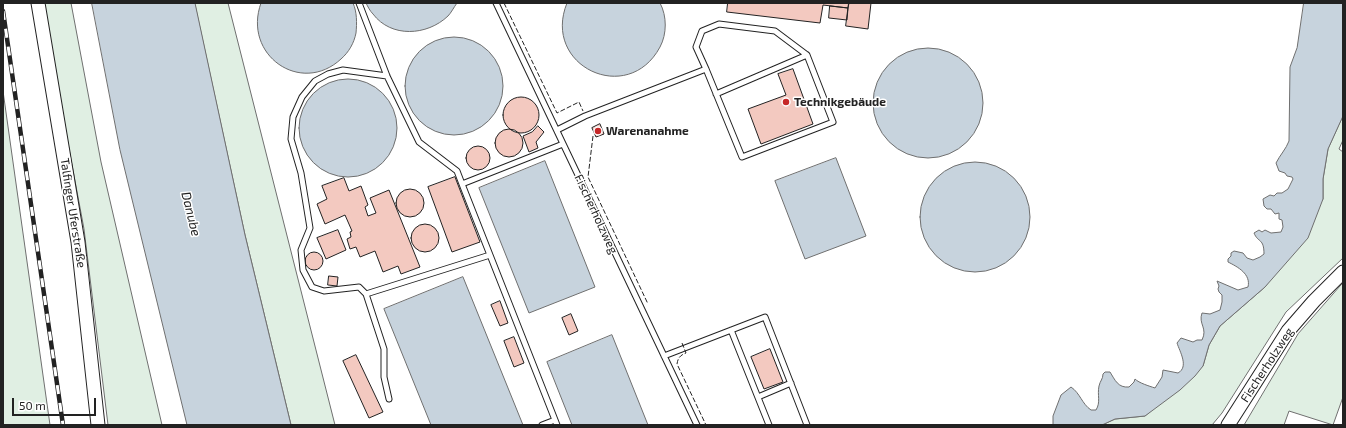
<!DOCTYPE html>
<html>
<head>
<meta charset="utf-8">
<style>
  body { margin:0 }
  #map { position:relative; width:1346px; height:428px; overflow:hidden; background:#fff; font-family:"Exo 2",sans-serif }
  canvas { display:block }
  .frame { position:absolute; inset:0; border:4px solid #222; pointer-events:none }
  .scale { position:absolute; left:12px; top:398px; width:84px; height:18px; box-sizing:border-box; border:2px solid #222; border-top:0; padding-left:5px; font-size:12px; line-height:14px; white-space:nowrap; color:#222; -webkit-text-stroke:3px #fff; paint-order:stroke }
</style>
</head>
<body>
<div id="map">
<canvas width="1346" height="428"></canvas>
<div class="frame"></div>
<div class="scale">50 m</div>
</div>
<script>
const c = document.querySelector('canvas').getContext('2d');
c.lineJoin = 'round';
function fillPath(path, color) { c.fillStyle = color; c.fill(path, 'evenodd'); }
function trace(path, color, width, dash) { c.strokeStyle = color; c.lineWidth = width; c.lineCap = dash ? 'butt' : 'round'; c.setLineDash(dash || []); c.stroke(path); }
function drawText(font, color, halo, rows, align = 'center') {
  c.font = font + ' "Exo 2",sans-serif'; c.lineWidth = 3; c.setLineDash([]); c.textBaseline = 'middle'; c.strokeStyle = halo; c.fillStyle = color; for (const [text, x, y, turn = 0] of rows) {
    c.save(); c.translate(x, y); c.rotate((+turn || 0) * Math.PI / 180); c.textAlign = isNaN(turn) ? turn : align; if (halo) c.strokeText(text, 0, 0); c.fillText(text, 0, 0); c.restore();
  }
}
const green = new Path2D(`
  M42,3H71L101,162L162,425H108L84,229Z
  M195,3H228L335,425H291L245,235Z
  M3,91L50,425H3Z
  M1343,116V140L1339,149L1343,152V258L1286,312L1222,413L1212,425H1102L1115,419L1145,416L1203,366L1209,345L1220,326L1265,287L1323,199V179L1328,149Z
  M1343,283V397L1333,425L1289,411L1284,425H1244L1298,334Z`);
fillPath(green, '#e0efe3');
trace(green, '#6f6f6f', 1);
const water = new Path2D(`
  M92,3H195L245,235L291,425H187L120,150Z
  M261,3H353C357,12 357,23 356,33C354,43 349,52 341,59C301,96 242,55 261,3Z
  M366,3H457C454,7 451,13 448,16C427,36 391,38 373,14C370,11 368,7 366,3Z
  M567,3H660C667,16 667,34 660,47C628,107 541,66 567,3Z
  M1304,3H1343V116L1328,149L1323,179V199L1308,238L1265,287L1220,326L1209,345L1203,366L1195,376L1180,390L1145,416L1115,419L1102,425H1053V416L1061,395L1071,387C1080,393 1082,404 1091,410H1096C1101,402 1097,395 1099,386C1100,381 1103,379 1103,374L1105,372H1110C1115,380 1118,388 1129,387L1134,382L1135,379C1139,383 1149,386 1155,388L1162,377L1163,370L1178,373C1189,367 1180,352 1177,343L1181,338L1193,342L1197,340H1202C1208,328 1198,324 1202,313L1210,314L1220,310L1222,302V295L1219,292L1218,289L1219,286L1217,281L1238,290L1248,287C1251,274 1238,267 1228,262V259L1231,256V253L1234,251L1243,253L1247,258L1253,260L1260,257L1264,254C1264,238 1258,243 1254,233L1259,230L1262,232L1265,230L1271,233L1281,232L1283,227L1282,220L1279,219V213L1275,214L1271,209H1267L1264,206L1263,199L1270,195L1274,196L1277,193H1282L1288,189L1293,179L1292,177L1287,176L1285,173L1279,171L1276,163C1280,155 1286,149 1289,141L1290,67L1297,48Z
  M405 86a49 49 0 1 1 98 0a49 49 0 1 1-98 0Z
  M873 103a55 55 0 1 1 110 0a55 55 0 1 1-110 0Z
  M299 128a49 49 0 1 1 98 0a49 49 0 1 1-98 0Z
  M836,158L866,236L805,259L775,181Z
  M545,161L595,287L529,313L479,188Z
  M920 217a55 55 0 1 1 110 0a55 55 0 1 1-110 0Z
  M463,277L523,425H431L384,309Z
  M612,335L648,425H572L547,362Z`);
fillPath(water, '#c7d3dd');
trace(water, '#6f6f6f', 1);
const building = new Path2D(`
  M728,3H849L848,8L823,5L820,23L727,12Z
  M849,3H871L868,29L846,26Z
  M830,6L848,8L847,20L829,18Z
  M793,69L813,124L761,144L748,109L786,95L778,74Z
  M503 115a18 18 0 1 1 36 0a18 18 0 1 1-36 0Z
  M600,124L604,134L596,137L592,128Z
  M538,126L544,132L536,142L538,148L529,152L523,136L532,132Z
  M495 143a14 14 0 1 1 28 0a14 14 0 1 1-28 0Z
  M466 158a12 12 0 1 1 24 0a12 12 0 1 1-24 0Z
  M455,177L480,242L452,252L428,187Z
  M344,178L349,191L361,186L368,205L365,207L368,216L376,213L370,198L389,190L420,267L401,274L398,266L383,272L375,251L360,257L356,247L350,249L347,239L351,237L350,232L352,231L345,215L325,224L317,204L327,199L322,186Z
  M396 203a14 14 0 1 1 28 0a14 14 0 1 1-28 0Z
  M411 238a14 14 0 1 1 28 0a14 14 0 1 1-28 0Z
  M338,230L346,250L326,259L317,238Z
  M305 261a9 9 0 1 1 18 0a9 9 0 1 1-18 0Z
  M329,276L338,277L337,286L328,285Z
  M500,301L508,323L500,326L491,305Z
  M571,314L578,331L569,335L562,318Z
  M514,337L524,363L514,367L504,341Z
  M770,349L783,382L764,389L751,357Z
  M356,355L383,412L369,418L343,361Z`);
fillPath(building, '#f3c9c0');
trace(building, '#222', 1);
const service = new Path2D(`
  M359,3L387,76L419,142L457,171L462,184
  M496,3L697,425
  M387,76L343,70L328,74L315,81L302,97L293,117L291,139L301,173L310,228L301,250L303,270L312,287L324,291L359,287L366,294L384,349V377L389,399
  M716,94L807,55
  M557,130L585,116L706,69L696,47L702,31L719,24L775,31L807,55L833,122L742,157L706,69
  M366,294L490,255
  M731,330L769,425
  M664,356L765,317L807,425
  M758,397L791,383
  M542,425L555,420
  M557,425L462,184L563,144`);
const tertiary = new Path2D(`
  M38,3L78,242L98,425
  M1228,425L1288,331L1314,301L1343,272`);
trace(service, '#222', 7);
trace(tertiary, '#222', 15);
trace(service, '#fff', 5);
trace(tertiary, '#fff', 13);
const rail = new Path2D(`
  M3,11L63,425`);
trace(rail, '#222', 4.5);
trace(rail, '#fff', 3, [9]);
trace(new Path2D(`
  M504,3L557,113L579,102L583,111
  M593,136L588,177L648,304
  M682,343L686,353C681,355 678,357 677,364L706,425`), '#222', 1, [5, 2]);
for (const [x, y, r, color] of [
  [786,102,4,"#c62828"],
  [598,131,4,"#c62828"]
]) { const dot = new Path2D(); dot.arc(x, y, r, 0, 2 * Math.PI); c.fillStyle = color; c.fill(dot); trace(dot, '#fff', 1.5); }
drawText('bold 12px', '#222', '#fff', [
  ["Technikgebäude",794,102],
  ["Warenanahme",606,131]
], 'left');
drawText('12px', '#222', '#fff', [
  ["Talfinger Uferstraße",73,213,81],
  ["Fischerholzweg",596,214,65],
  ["Fischerholzweg",1267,365,-57]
]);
drawText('italic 13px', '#222', '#fff', [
  ["Danube",191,214,76]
]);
</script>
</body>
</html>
